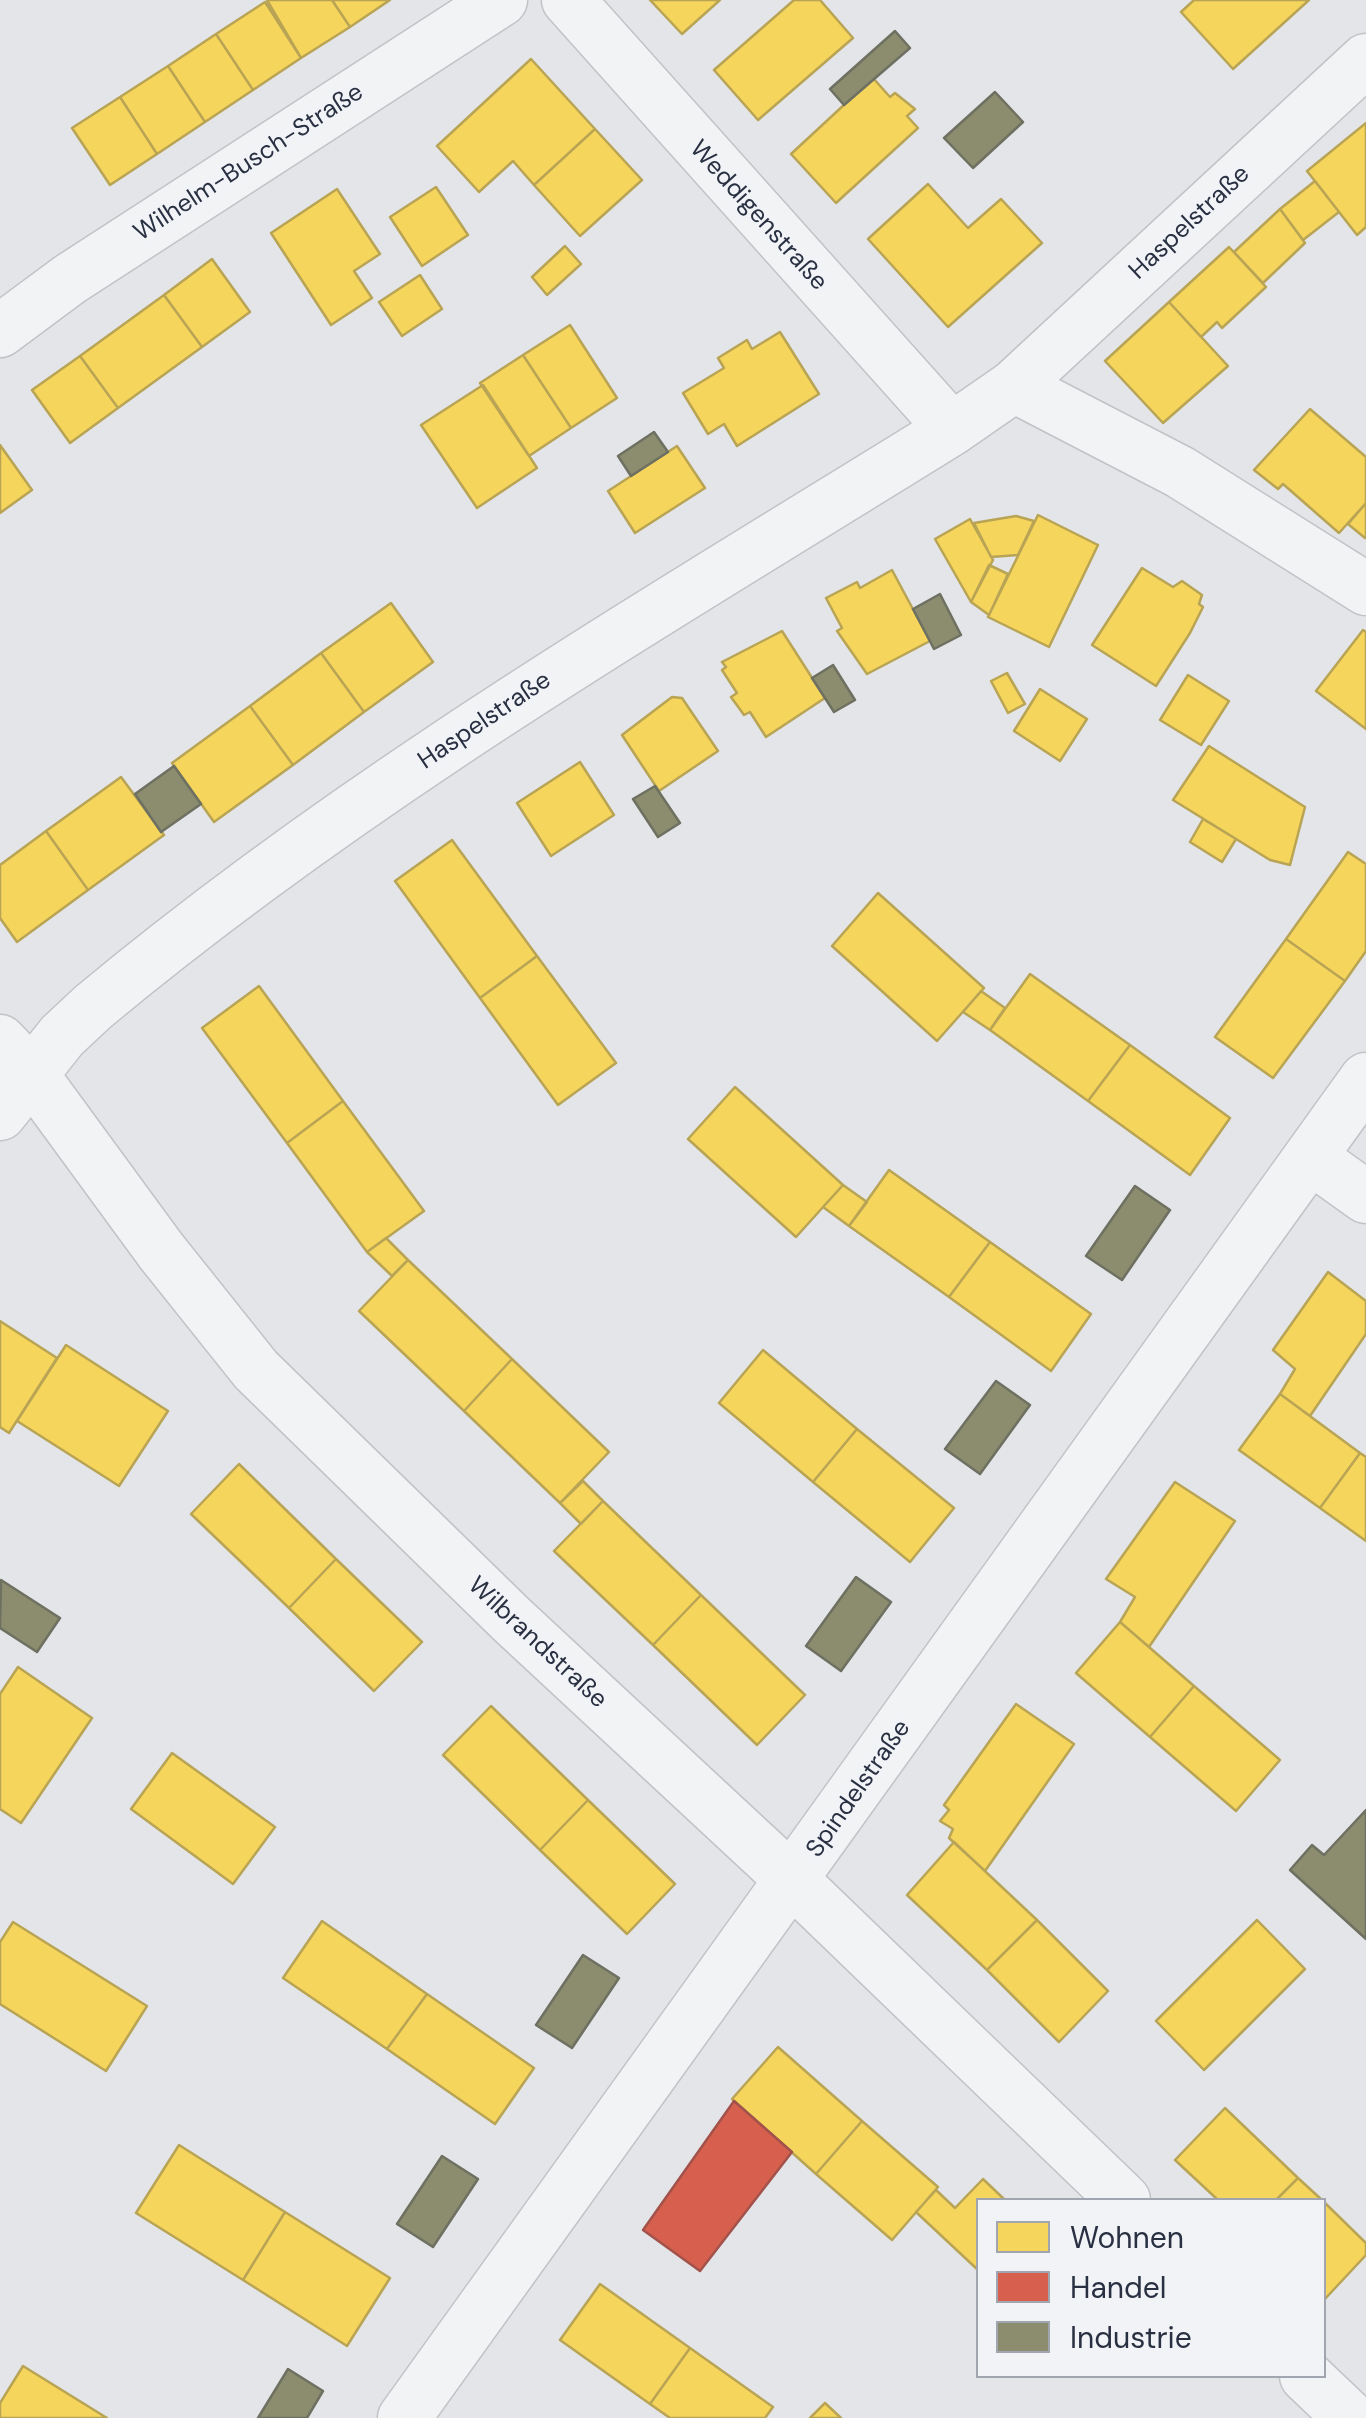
<!DOCTYPE html>
<html>
<head>
<meta charset="utf-8">
<style>
  body { margin:0 }
  #map { position:relative; width:1366px; height:2418px; overflow:hidden; background:#e3e5e8; font-family:"DM Sans",sans-serif }
  canvas { display:block }
  .legend { position:absolute; left:976px; top:2198px; width:350px; height:180px; box-sizing:border-box; background:#f1f3f7; border:2px solid #a1a5af; margin:0; padding:12px 18px; list-style:none; font-size:30px; color:#293042 }
  .legend li { display:flex; align-items:center; gap:20px; height:50px }
  .legend b { width:50px; border:2px solid #a1a5af }
</style>
</head>
<body>
<div id="map">
<canvas width="1366" height="2418"></canvas>
<ul class="legend">
<li><b style="height:28px;background:#f6d55c"></b>Wohnen</li>
<li><b style="height:28px;background:#d6604d"></b>Handel</li>
<li><b style="height:28px;background:#8c8c6e"></b>Industrie</li>
</ul>
</div>
<script>
const c = document.querySelector('canvas').getContext('2d');
c.lineJoin = 'round';
function fillPath(path, color) { c.fillStyle = color; c.fill(path, 'evenodd'); }
function trace(path, color, width, dash) { c.strokeStyle = color; c.lineWidth = width; c.lineCap = dash ? 'butt' : 'round'; c.setLineDash(dash || []); c.stroke(path); }
function drawText(font, color, halo, rows, align = 'center') {
  c.font = font + ' "DM Sans",sans-serif'; c.lineWidth = 10; c.setLineDash([]); c.textBaseline = 'middle'; c.strokeStyle = halo; c.fillStyle = color; for (const [text, x, y, turn = 0] of rows) {
    c.save(); c.translate(x, y); c.rotate((+turn || 0) * Math.PI / 180); c.textAlign = isNaN(turn) ? turn : align; if (halo) c.strokeText(text, 0, 0); c.fillText(text, 0, 0); c.restore();
  }
}
const homes = new Path2D(`
  M267,0H332L350,27L301,58Z
  M332,0H390L350,27Z
  M650,0H720L682,34Z
  M794,0H820L853,38L758,120L714,70Z
  M1194,0H1309L1233,69L1181,12Z
  M265,2L301,58L253,90L216,34Z
  M216,34L253,90L205,122L168,66Z
  M531,59L595,129L534,185L513,161L479,192L437,146Z
  M168,66L205,122L157,154L120,97Z
  M873,78L890,97L895,93L915,109L907,116L918,128L836,203L791,154Z
  M120,97L157,154L110,185L72,128Z
  M1366,123V227L1357,235L1307,171Z
  M595,129L642,180L580,236L534,185Z
  M1315,181L1339,212L1303,240L1280,209Z
  M928,184L968,228L1001,199L1042,243L948,327L868,239Z
  M436,187L468,235L422,266L390,217Z
  M337,189L380,254L354,271L372,298L331,325L271,233Z
  M1280,209L1305,243L1263,283L1234,252Z
  M565,246L581,264L547,295L532,277Z
  M1229,247L1266,287L1222,328L1217,322L1201,337L1169,302Z
  M212,259L250,312L202,347L164,295Z
  M420,275L442,309L402,336L379,302Z
  M164,295L202,347L118,408L80,356Z
  M1169,302L1228,366L1163,423L1105,361Z
  M570,325L617,398L571,428L523,355Z
  M780,332L819,394L737,446L724,424L708,434L683,393L724,368L718,358L747,340L752,349Z
  M523,355L571,428L529,456L480,383Z
  M80,356L118,408L70,443L32,390Z
  M483,385L537,468L477,508L421,425Z
  M1310,409L1366,457V503L1339,533L1283,484L1278,489L1254,470Z
  M0,445L32,490L0,513Z
  M677,446L705,488L635,533L608,491Z
  M1366,503V537L1365,538L1348,524Z
  M1038,515L1098,545L1049,647L988,617Z
  M1016,516L1034,521L1018,555L991,557L974,523Z
  M970,519L993,560L971,602L935,539Z
  M989,565L1008,574L989,615L971,602Z
  M1142,568L1173,587L1182,581L1202,595L1199,604L1203,607L1190,633L1156,686L1092,645Z
  M892,570L930,641L867,674L837,631L842,628L826,598L857,582L860,588Z
  M391,603L433,662L364,712L321,653Z
  M1363,630L1366,632V729L1316,691Z
  M782,631L825,698L766,737L750,712L744,715L731,697L737,693L722,670L726,667L722,662Z
  M321,653L364,712L293,765L250,706Z
  M1007,673L1025,704L1008,713L991,681Z
  M1188,675L1229,701L1201,745L1160,720Z
  M1040,689L1087,719L1060,761L1014,731Z
  M672,697L682,698L718,751L659,791L622,735Z
  M250,706L293,765L214,822L172,763Z
  M1209,746L1305,807L1290,865L1270,860L1173,800Z
  M580,762L614,815L551,856L517,803Z
  M121,777L164,835L88,890L46,831Z
  M1203,819L1236,839L1222,862L1190,842Z
  M46,831L88,890L17,942L0,918V865Z
  M452,840L537,956L480,998L395,881Z
  M1348,852L1366,864V951L1345,981L1286,939Z
  M878,893L984,988L937,1041L832,946Z
  M1286,939L1345,981L1273,1078L1215,1037Z
  M537,956L616,1063L558,1105L480,998Z
  M1030,974L1130,1045L1088,1101L990,1030Z
  M259,986L343,1101L287,1143L202,1028Z
  M981,991L1005,1008L990,1030L963,1012Z
  M1130,1045L1230,1118L1190,1175L1088,1101Z
  M735,1087L843,1185L796,1237L688,1139Z
  M343,1101L424,1211L367,1252L287,1143Z
  M889,1170L990,1242L949,1297L849,1226Z
  M843,1185L867,1202L849,1226L823,1207Z
  M386,1238L408,1260L392,1276L367,1252Z
  M990,1242L1091,1314L1051,1371L949,1297Z
  M408,1260L512,1359L464,1411L359,1311Z
  M1328,1272L1366,1301V1334L1310,1416L1280,1394L1295,1369L1273,1350Z
  M0,1321L57,1358L9,1433L0,1427Z
  M66,1345L168,1411L119,1486L17,1421Z
  M763,1350L857,1429L813,1482L719,1403Z
  M512,1359L609,1452L560,1503L464,1411Z
  M1280,1394L1360,1453L1320,1508L1239,1450Z
  M857,1429L954,1508L910,1562L813,1482Z
  M1360,1453L1366,1457V1541L1320,1508Z
  M239,1464L336,1559L289,1608L191,1514Z
  M583,1481L603,1501L581,1524L560,1503Z
  M1175,1482L1235,1521L1149,1647L1120,1622L1135,1597L1106,1579Z
  M603,1501L701,1595L653,1645L554,1551Z
  M336,1559L422,1642L374,1691L289,1608Z
  M701,1595L805,1695L757,1745L653,1645Z
  M1120,1622L1194,1686L1150,1737L1076,1673Z
  M18,1667L92,1718L21,1823L0,1809V1694Z
  M1194,1686L1280,1760L1236,1811L1150,1737Z
  M1016,1704L1074,1744L985,1871L949,1838L953,1829L940,1821L949,1810L944,1805Z
  M491,1706L588,1800L540,1850L443,1755Z
  M172,1753L275,1827L233,1884L131,1809Z
  M588,1800L675,1884L627,1934L540,1850Z
  M954,1842L1037,1920L987,1970L907,1895Z
  M1037,1920L1108,1991L1059,2042L987,1970Z
  M1257,1920L1305,1969L1204,2070L1156,2021Z
  M322,1921L427,1994L387,2049L283,1978Z
  M13,1922L147,2006L106,2071L0,2004V1942Z
  M427,1994L534,2068L495,2124L387,2049Z
  M778,2047L862,2121L816,2174L732,2099Z
  M1225,2108L1298,2178L1276,2200H1218L1175,2160Z
  M862,2121L938,2187L892,2240L816,2174Z
  M179,2145L285,2212L243,2280L136,2213Z
  M1298,2178L1322,2200H1276Z
  M983,2179L1005,2200H978V2270L916,2212L936,2190L955,2208Z
  M1324,2202L1366,2243V2255L1324,2300Z
  M285,2212L390,2278L347,2346L243,2280Z
  M600,2284L690,2348L650,2404L560,2340Z
  M690,2348L773,2407L765,2418H670L650,2404Z
  M23,2366L107,2418H0V2403Z
  M825,2403L841,2418H810Z`);
fillPath(homes, '#f6d55c');
trace(homes, '#b8a454', 2.5);
const shops = new Path2D(`
  M734,2101L792,2152L700,2271L643,2230Z`);
fillPath(shops, '#d6604d');
trace(shops, '#a2524a', 2.5);
const industry = new Path2D(`
  M895,31L910,48L844,105L830,89Z
  M995,92L1023,122L973,168L944,138Z
  M654,432L668,452L631,476L618,456Z
  M940,594L961,635L934,649L913,609Z
  M833,665L855,700L834,712L812,678Z
  M174,766L201,804L161,832L135,794Z
  M655,786L680,823L658,837L633,799Z
  M1135,1186L1170,1210L1122,1280L1086,1256Z
  M996,1381L1030,1405L980,1474L945,1449Z
  M856,1577L891,1602L841,1671L806,1646Z
  M1,1580L60,1618L37,1652L0,1628Z
  M1366,1810V1939L1290,1870L1312,1845L1324,1855Z
  M583,1955L619,1978L572,2048L536,2025Z
  M442,2156L478,2179L433,2247L397,2224Z
  M288,2369L323,2391L307,2418H258Z`);
fillPath(industry, '#8c8c6e');
trace(industry, '#6e7061', 2.5);
const minor = new Path2D(`
  M568,0L952,429
  M0,331L70,279L501,0
  M1014,386L1180,472L1366,589
  M0,1041L30,1072L161,1251L256,1370L511,1619L793,1881L1124,2200
  M0,1114L62,1036L93,1007C359,785 659,611 952,429L1014,386L1366,60
  M1310,1157L1366,1197
  M1306,2376L1350,2418
  M404,2418L1366,1079`);
trace(minor, '#c1c3c6', 55);
trace(minor, '#f2f3f5', 52);
drawText('25px', '#293042', '#f1f3f7', [
  ["Wilhelm-Busch-Straße",249,163,-33],
  ["Weddigenstraße",758,216,48],
  ["Haspelstraße",1190,223,-43],
  ["Haspelstraße",485,721,-34],
  ["Wilbrandstraße",537,1643,43],
  ["Spindelstraße",859,1789,-55]
]);
</script>
</body>
</html>
